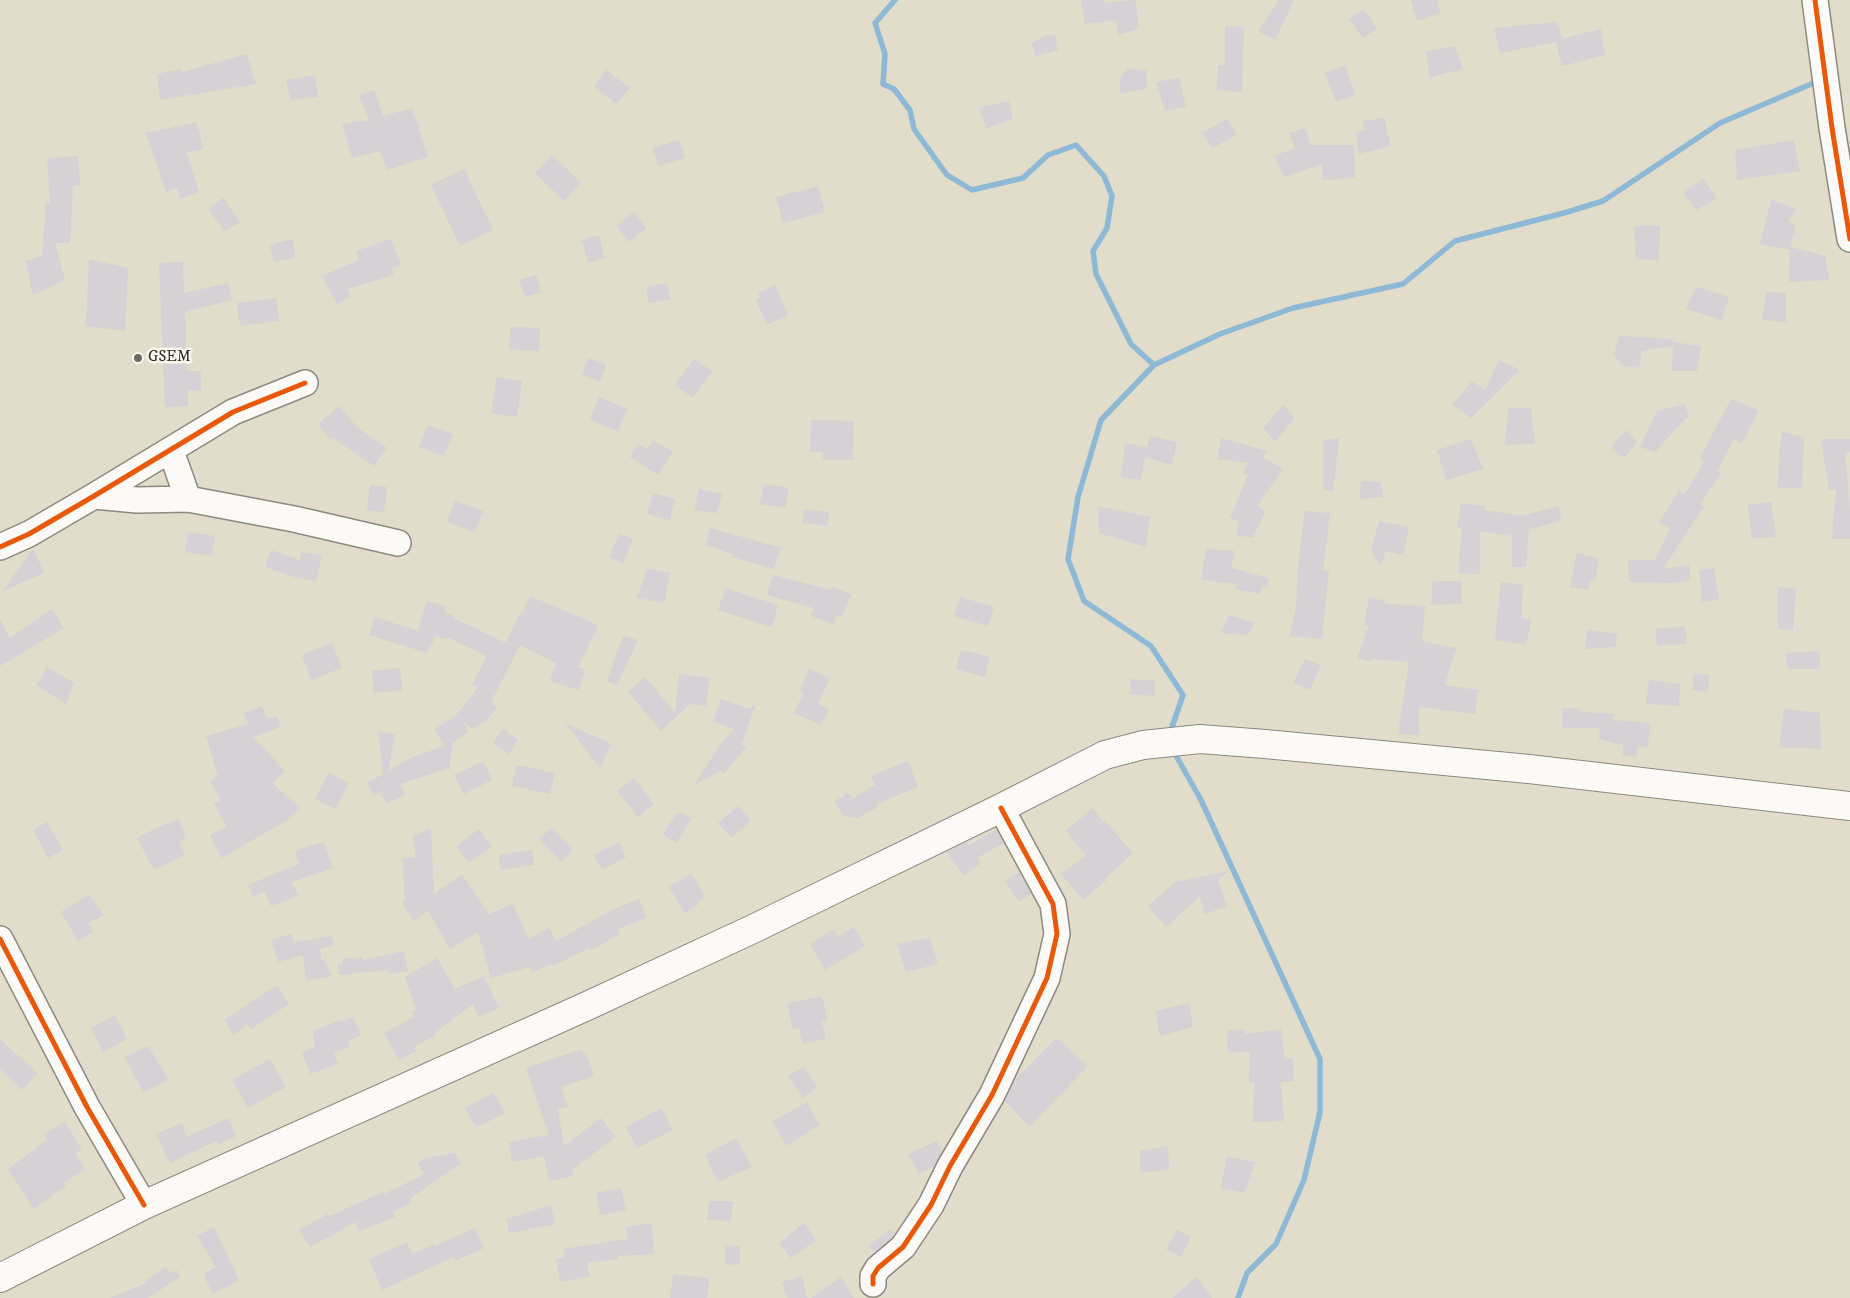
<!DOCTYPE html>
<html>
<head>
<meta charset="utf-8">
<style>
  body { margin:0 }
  canvas { display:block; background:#e2dcca }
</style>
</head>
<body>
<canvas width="1850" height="1298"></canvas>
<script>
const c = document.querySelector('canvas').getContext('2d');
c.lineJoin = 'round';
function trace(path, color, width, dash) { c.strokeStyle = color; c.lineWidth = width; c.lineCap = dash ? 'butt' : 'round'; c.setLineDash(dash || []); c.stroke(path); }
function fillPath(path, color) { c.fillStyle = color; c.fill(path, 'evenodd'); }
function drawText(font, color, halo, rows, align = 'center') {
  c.font = font + ' "IM FELL DW Pica",serif'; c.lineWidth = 5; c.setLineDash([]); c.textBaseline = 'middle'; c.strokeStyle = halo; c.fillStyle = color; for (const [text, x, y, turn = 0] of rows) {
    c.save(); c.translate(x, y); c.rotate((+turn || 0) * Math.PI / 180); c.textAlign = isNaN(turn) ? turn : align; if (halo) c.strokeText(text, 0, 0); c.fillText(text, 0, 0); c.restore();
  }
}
trace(new Path2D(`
  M895,0L875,23L885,54L883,84L894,89L910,110L914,129L947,175L972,190L1023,178L1048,155L1076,145L1104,176L1112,196L1107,228L1093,251L1096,274L1131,344L1154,365L1220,334L1293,308L1403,284L1455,241L1564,213L1603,201L1720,123L1816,82
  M1154,365L1101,420L1078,497L1068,559L1084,601L1151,646L1183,695L1171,730
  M1174,752L1201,800L1320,1059V1112L1304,1180L1276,1244L1247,1273L1238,1298`), '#8db9d7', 5.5);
fillPath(new Path2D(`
  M1081,0H1104V3L1136,0L1138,29L1118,35L1116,20L1085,24Z
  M1279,0H1294L1275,40L1258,31Z
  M1411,0H1437L1440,13L1417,21Z
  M1364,9L1377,29L1363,38L1349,19Z
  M1557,22L1562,39L1601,29L1605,55L1562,66L1556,42L1500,53L1494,28Z
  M1225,26L1244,27L1242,92L1217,90L1218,65H1225Z
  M1055,35L1058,50L1035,56L1032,43L1044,36Z
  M1455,46L1463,69L1430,77L1426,52Z
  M247,54L256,84L160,100L157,74L181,69L182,72Z
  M1345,65L1355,95L1336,102L1325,73Z
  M1127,69L1146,70L1147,88L1120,94V78Z
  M606,70L630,88L616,104L594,86Z
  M315,75L318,97L291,100L286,80Z
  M1179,78L1186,107L1165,111L1156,82Z
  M374,90L383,116L412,108L428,157L387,170L380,151L352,158L342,124L369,120L359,95Z
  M1009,101L1013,119L987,128L979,108Z
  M1384,118L1391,146L1358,154L1356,133L1365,130L1362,121Z
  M1227,119L1237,134L1213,148L1202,133Z
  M197,122L203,149L187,152L199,192L180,199L177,188L166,192L146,133Z
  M1305,128L1311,145H1354L1355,178L1323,180L1322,164L1284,177L1274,156L1295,148L1289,133Z
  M679,140L685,158L658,166L653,148Z
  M1794,140L1800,171L1737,180L1735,150Z
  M552,155L581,183L564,201L535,173Z
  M78,156L80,185L73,186L70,243H55L65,280L33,295L25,261L42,256L46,203H50L47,158Z
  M464,169L493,230L460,246L431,185Z
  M1703,179L1717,198L1696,210L1683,193Z
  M818,186L825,212L783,223L776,197Z
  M223,198L240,222L225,231L208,209Z
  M1771,200L1795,208L1789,222L1796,226L1790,247L1825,256L1829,280L1789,282L1790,247V250L1760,244Z
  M634,212L647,228L629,242L616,226Z
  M1634,226H1660L1659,260L1636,259Z
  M599,235L605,258L588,263L582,240Z
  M293,239L295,258L274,262L270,245Z
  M391,239L401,265L391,268L394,275L347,289L351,296L337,304L322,276L359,260L356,251Z
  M89,259L128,268L125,331L86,326Z
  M183,262L184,293L228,283L232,300L185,312L187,371H201V390H188V406L165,407L159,263Z
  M536,275L541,292L525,297L519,280Z
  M667,283L670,299L649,303L646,287Z
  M775,285L788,315L767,325L756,300L761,298L758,293Z
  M1696,287L1729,297L1722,320L1686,309Z
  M1766,292L1786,293V322L1762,320Z
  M276,298L279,321L240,326L237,303Z
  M511,327L540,328L539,351L509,349Z
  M1619,336L1673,339V342L1701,346L1697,371H1672L1673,346L1641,351L1640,368L1622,365L1614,355Z
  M588,358L606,365L600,382L582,375Z
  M694,359L712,371L693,398L675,385Z
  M1499,360L1520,370L1471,418L1452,405L1472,381L1485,390Z
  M497,377L522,381L517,417L491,413Z
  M599,397L627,409L618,431L590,420Z
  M1731,399L1759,410L1742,443L1734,439L1717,471L1721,473L1700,504L1704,506L1663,569L1689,565L1690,581L1671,583L1629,582L1628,560H1655L1670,528L1659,522L1679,491L1684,495L1705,461L1700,458Z
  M1685,404L1689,418L1684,420L1655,452L1640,447L1657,411Z
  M1283,405L1295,418L1275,442L1263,428Z
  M339,406L357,427L387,448L374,466L333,438L331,440L318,424Z
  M1508,408H1531L1535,444L1505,445Z
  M811,420L854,421L853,460H823V452H810Z
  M428,425L453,434L444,456L419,447Z
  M1626,430L1637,442L1626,456H1620L1611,448Z
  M1782,432L1804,437L1802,488H1778L1779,457Z
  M1150,436L1177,442L1172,465L1145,457L1141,480L1121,477L1125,443L1147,447Z
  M1221,438L1267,451L1263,457L1283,469L1258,505L1265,512L1253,538L1236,535L1239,521L1230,518L1248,475L1243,473L1248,463L1217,459Z
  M1339,438L1333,491L1323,490V441Z
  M1471,439L1483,469L1446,480L1437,450Z
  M1821,439H1850V452L1845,453L1850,510V539H1832L1836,489L1829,490Z
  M653,440L673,452L658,475L630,457L638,444L647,449Z
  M1361,481L1381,482L1383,497L1360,499Z
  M764,484L789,488L785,508L760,504Z
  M370,485L387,487L384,512L367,510Z
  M699,489L722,494L717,513L694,510Z
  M653,493L675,499L670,520L647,514Z
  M455,501L483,511L475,532L447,522Z
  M1771,502L1776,537L1752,538L1748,505Z
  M1461,503L1486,506L1485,510L1522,516L1559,506L1561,521L1529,529L1526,567H1512V536L1480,531V574L1458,573L1462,528H1457Z
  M1098,506L1150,517L1146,547L1099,533Z
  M804,509L829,512L827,526L802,523Z
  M1305,511L1330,513L1323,571H1329L1322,638L1289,637L1296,607L1299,556Z
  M1379,521L1409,527L1403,555L1386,551L1380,566L1371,550Z
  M710,528L781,548L774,569L732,557L733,554L705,545Z
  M188,532L215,536L212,556L185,552Z
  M619,534L633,539L623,563L609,558Z
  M33,548L44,573L3,591Z
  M1206,549L1235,551L1231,568L1269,578L1267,587L1262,586L1260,594L1236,589V584L1201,580Z
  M271,550L300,560L301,552L322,555L316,581L294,577L265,567Z
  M1577,553L1599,558L1595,580H1591L1589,590L1570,587Z
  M1714,568L1719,600L1702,602L1699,570Z
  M647,569L670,573L664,603L637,598Z
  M773,575L831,590L832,587L851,594L842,617L837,615L834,624L811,616L814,608L767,595Z
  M1433,581H1461L1462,604L1431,605Z
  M1501,582L1523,585L1521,618L1531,620L1526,645L1495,640Z
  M1778,587L1796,588L1793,630L1778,629Z
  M725,588L778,605L772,627L718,610Z
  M530,596L580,617L598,626L578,667L585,669L579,690L550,681L556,663L520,645L491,702L497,707L489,718L473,729L463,722L468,732L450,745L453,744L449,768L400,784L406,794L387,804L380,792L374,796L367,783L383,774L378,731L395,734L388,771L412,757L445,746L434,730L457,714L478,687L472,684L487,656L447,637L446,639L436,636L427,653L369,635L375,617L418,631L427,601L446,606L444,612L454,616L453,618L506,643L520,613L522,614Z
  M960,597L994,607L988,626L954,616Z
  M1369,597L1385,601V604L1425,606L1422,641L1456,648L1445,685L1478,690L1475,714L1419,707V735L1398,734L1409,662L1372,659L1371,662L1357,658L1369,626L1364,625Z
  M52,609L64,628L0,666V619L10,638Z
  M1229,615L1255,623L1248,635L1230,634L1221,632Z
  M1685,626L1687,644L1657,646L1655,629Z
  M1587,630L1617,634L1616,647L1585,649Z
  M623,636L638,640L617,685L607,681Z
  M332,643L342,668L311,680L302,655Z
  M961,650L990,657L985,677L956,669Z
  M1820,651V669H1788L1785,653Z
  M1305,659L1321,665L1310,690L1293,683Z
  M47,667L74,683L66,704L37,686Z
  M400,668L402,690L374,693L372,671Z
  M809,669L830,678L818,704L829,709L821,725L794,713L804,692L800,690Z
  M679,674L710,678L706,706L690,704L661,731L628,692L645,677L675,713Z
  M1694,674L1710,675L1707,692L1692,690Z
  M1131,679L1156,681L1154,696L1130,694Z
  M1649,680L1680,684L1679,706L1646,704Z
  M721,699L750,709L753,705L755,706L742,744L746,747L724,774L720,771L694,785L718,748L734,729L713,722Z
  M262,706L267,719L277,716L281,727L253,737L285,771L273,783L299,808L286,821L221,858L210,835L227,827L214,804L221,800L210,781L218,777L206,736L248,724L244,713Z
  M1563,708L1581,709V712L1614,714L1613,720L1650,723L1648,747L1638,746L1637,757L1623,756V745L1599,739L1600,728H1562Z
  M1784,709L1820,713L1821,749L1779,747Z
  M565,723L611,744L600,768Z
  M503,729L518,740L509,754L493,743Z
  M483,761L492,780L464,794L454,775Z
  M908,761L918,787L877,804L878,807L858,818L844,816L834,802L848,792L852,799L875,785L871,776Z
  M516,765L555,773L550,794L512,786Z
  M329,773L349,783L336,809L315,799Z
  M634,778L654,804L638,817L617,791Z
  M738,806L751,821L731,838L718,823Z
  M1093,808L1103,822L1105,821L1133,853L1105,879L1106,881L1083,900L1061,874L1086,856L1066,830Z
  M677,813H683L692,818L676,843L663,834Z
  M179,819L186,839L179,841L184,855L154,870L137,838L158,827Z
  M47,822L63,850L48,858L33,830Z
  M551,828L573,850L561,862L539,839Z
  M431,829L434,894L462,875L489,914L513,904L529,939L549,928L556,941L612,910L639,899L647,918L617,929L620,934L590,951L589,948L553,966L552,964L532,972L530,967L491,978L478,932L450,949L428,911L414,921L402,903L405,901L402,858H416L413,836Z
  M479,829L492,847L469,863L456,846Z
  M996,830L1004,843L977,858L981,863L964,876L946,852L966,842L969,845Z
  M619,842L626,857L602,870L594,855Z
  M318,843H324L333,868L292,882L298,896L271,906L265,892L253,896L248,885L299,864L295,851Z
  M532,850L534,865L501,870L499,855Z
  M1229,871L1218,880L1227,907L1204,914L1200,896L1166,927L1148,906L1175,882Z
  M1019,872L1031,894L1019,902L1005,881Z
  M691,873L705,897L698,901L699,904L685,913L669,887Z
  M89,895L104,915L88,923L93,932L78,941L61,912Z
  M854,927L865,946L825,970L810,944L834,929L838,937Z
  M291,934L294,942L332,936L334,945L320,949L322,961L325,960L331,976L306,981L303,955L278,962L271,940Z
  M930,938L938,964L906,972L897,944Z
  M404,951L408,971L389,974L388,970L339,975L338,965L343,964L342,959L362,957L363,960Z
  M437,958L455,989L484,976L499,1008L478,1017L473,1004L435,1033L436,1035L414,1047L416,1051L399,1060L384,1033L414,1017L412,1012L416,1010L405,977Z
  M277,985L289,1004L251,1029L247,1024L234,1035L224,1020Z
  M822,996L827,1020L822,1022L826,1039L803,1044L799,1028L793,1030L787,1004Z
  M1189,1003L1193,1027L1160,1036L1155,1011Z
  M115,1015L127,1039L103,1052L91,1028Z
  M353,1017L361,1035L348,1041L350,1047L334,1053L338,1064L310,1074L302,1052L315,1047L313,1031L339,1020L340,1022Z
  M1244,1029L1245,1034L1281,1029L1285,1059L1293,1058L1294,1081L1281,1082L1284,1121L1253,1122L1254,1083H1249L1250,1051L1228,1053L1227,1030Z
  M1056,1038L1088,1066L1029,1127L1005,1101L1014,1081Z
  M0,1039L38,1074L21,1090L0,1069Z
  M148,1046L169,1080L143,1092L125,1057Z
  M582,1049L584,1054L586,1053L594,1076L561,1087L568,1107L558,1110L564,1146L601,1118L616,1137L572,1170L573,1176L549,1181L544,1156L512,1162L509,1142L549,1135L526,1068Z
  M270,1059L286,1087L248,1108L232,1080Z
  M803,1067L817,1087L803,1098L788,1076Z
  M494,1093L505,1113L476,1128L465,1108Z
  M807,1102L819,1125L786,1146L773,1121Z
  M661,1108L673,1130L637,1148L626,1127Z
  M228,1118L236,1136L218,1145L216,1141L170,1163L156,1134L182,1123L187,1137Z
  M65,1122L82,1150L75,1153L85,1169L64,1183L66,1186L34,1209L8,1169L47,1140L44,1134Z
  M736,1138L752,1167L718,1182L705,1155Z
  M937,1141L942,1151L934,1167L919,1173L908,1154Z
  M1168,1146L1169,1170L1140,1173V1151Z
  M454,1153L461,1163L410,1199L412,1202L393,1212L395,1217L360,1231L356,1222L310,1247L299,1230L328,1214L330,1216L383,1192L384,1194L425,1174L417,1164L425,1158Z
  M1227,1157L1255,1162L1245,1193L1221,1188Z
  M621,1188L626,1210L600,1215L596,1193Z
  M709,1201H733L731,1221L707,1220Z
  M551,1205L555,1224L509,1233L506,1219Z
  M652,1223L654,1254L618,1256V1259L587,1263L590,1276L560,1282L556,1259L565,1257L563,1249L627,1239L626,1227Z
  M804,1223L816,1240L791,1258L779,1243Z
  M214,1227L239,1280L213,1294L203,1274L216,1267L197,1236Z
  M475,1228L484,1248L455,1261L454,1257L382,1290L369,1259L407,1242L412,1254L434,1244L435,1246Z
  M891,1229L894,1234L892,1237L875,1252L869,1245Z
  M1177,1230L1191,1237L1181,1257L1166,1249Z
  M725,1245L740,1246V1264L725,1265Z
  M166,1267L170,1273L177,1270L180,1277L148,1298H110L146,1283L145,1281Z
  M673,1274L709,1278L707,1298H670Z
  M802,1276L807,1298H787L782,1282Z
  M841,1277L854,1298H811Z
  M1196,1277L1212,1298H1172Z`), '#d5d1d4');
const minor = new Path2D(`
  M1815,0L1832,128L1850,239
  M171,451L188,499
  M94,496L137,500L188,499L294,519L398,543
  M0,547L29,534L94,496L233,412L305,383
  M0,939L87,1107L144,1205
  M873,1284V1276L878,1268L903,1247L931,1205L950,1166L992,1095L1047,978L1057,934L1053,904L1001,808`);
const major = new Path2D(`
  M0,1278L144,1205L587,1006L755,928L1001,808L1105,755L1143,745L1200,739L1265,744L1529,769L1850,806`);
trace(minor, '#8c8980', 28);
trace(major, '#8c8980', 30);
trace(minor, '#fbfaf7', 25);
trace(major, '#fbfaf7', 28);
trace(new Path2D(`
  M1815,0L1832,128L1850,239
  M0,547L29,534L94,496L233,412L305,383
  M0,939L87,1107L144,1205
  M873,1284V1276L878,1268L903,1247L931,1205L950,1166L992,1095L1047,978L1057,934L1053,904L1001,808`), '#e8590c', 5);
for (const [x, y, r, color] of [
  [138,358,5,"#6b6963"]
]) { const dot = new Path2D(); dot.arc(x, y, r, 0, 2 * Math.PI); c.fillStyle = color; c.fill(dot); trace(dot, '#fbf7ec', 2); }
drawText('15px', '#2b2b2b', '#fbf7ec', [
  ["GSEM",148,358]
], 'left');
</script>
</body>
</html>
